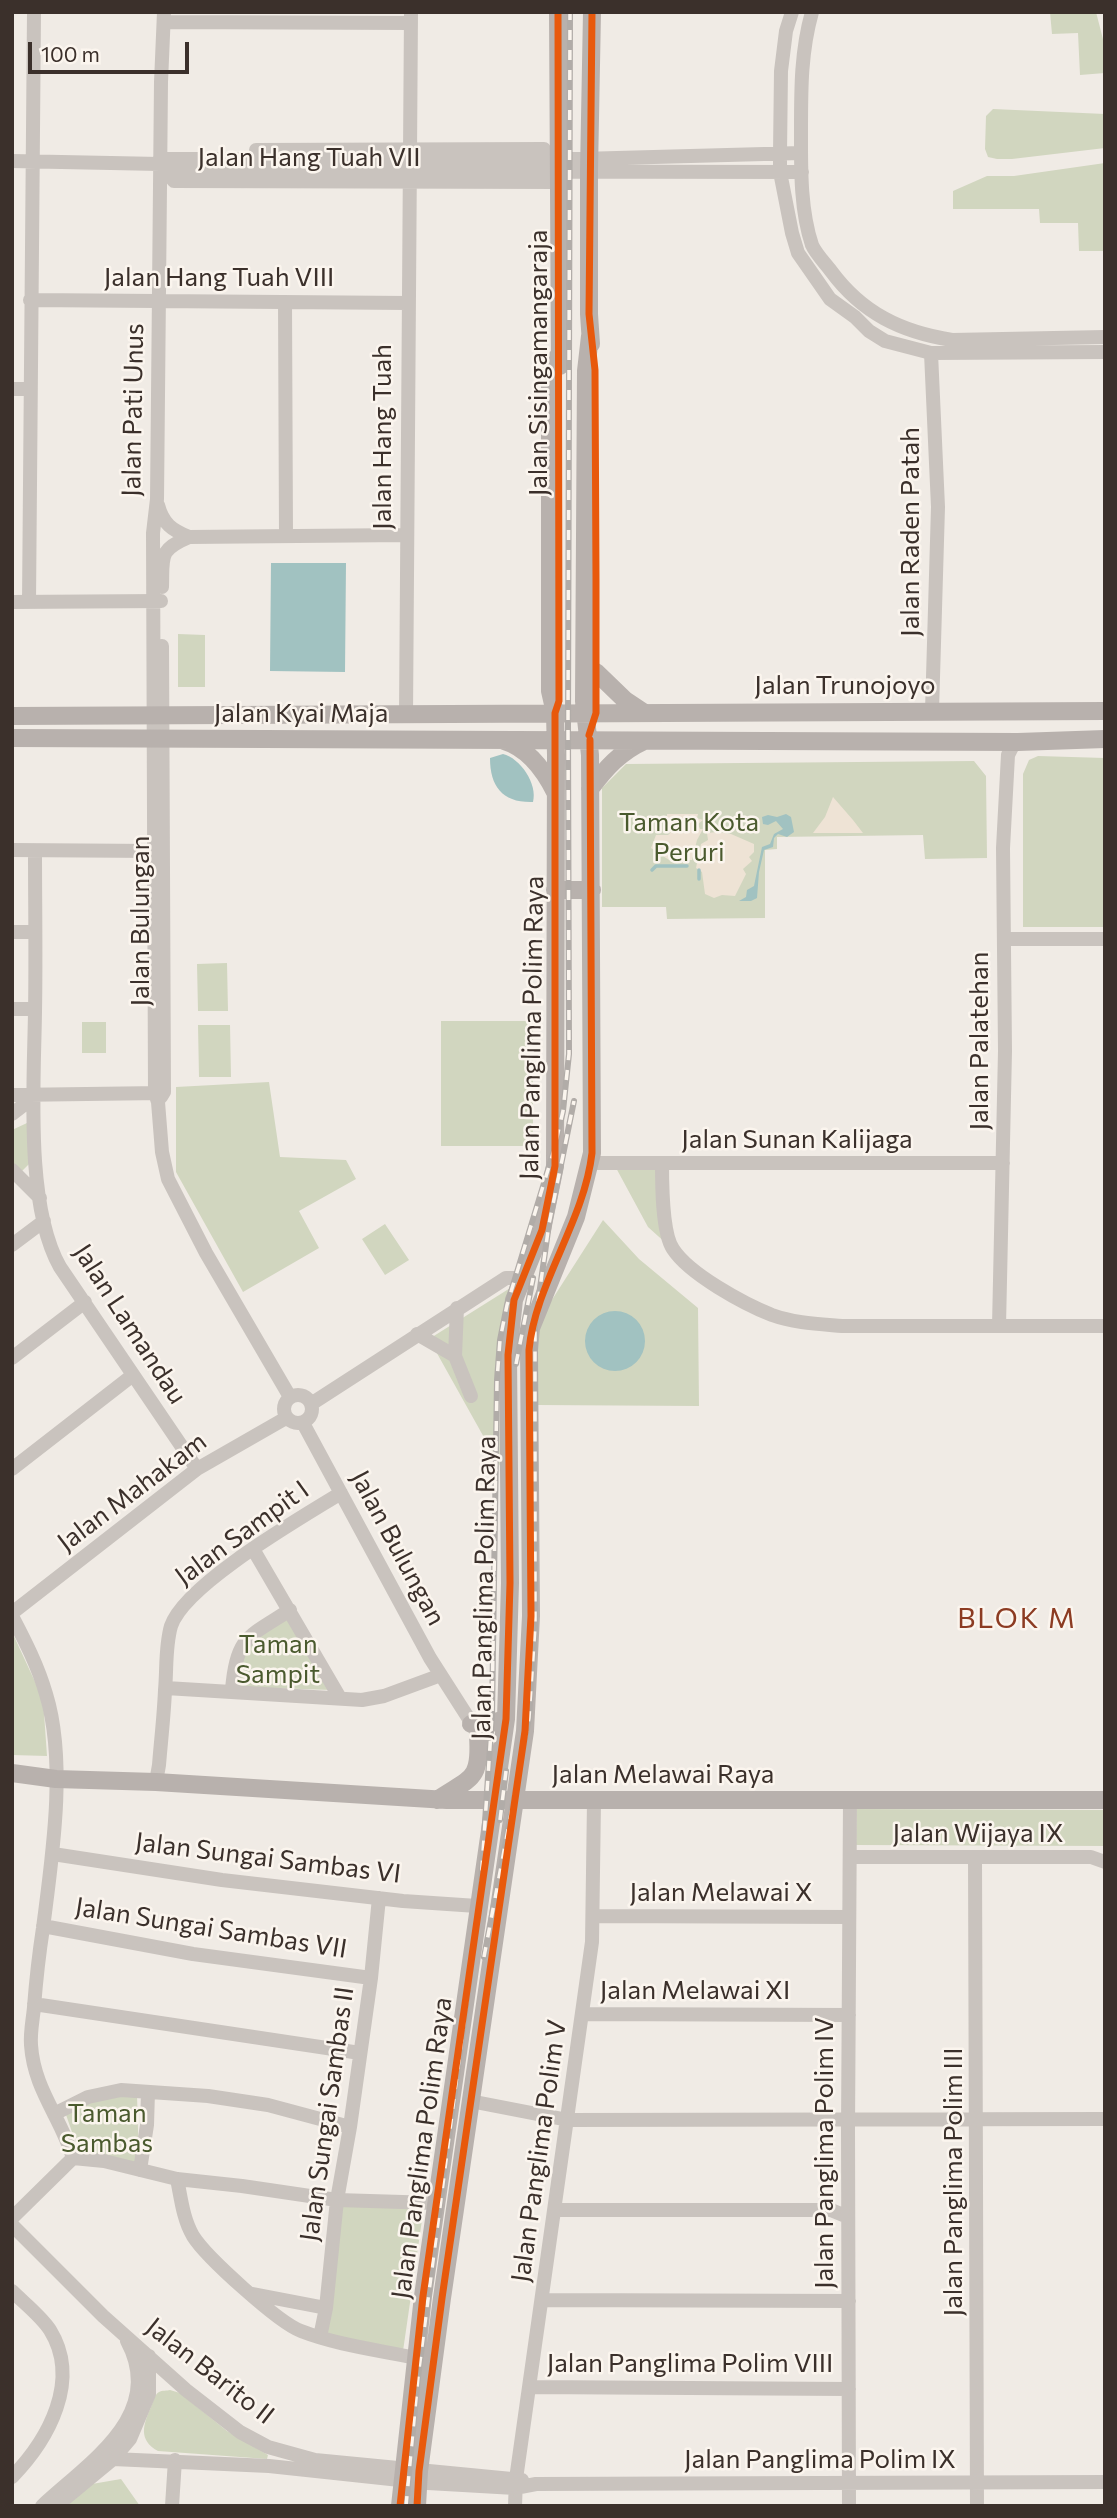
<!DOCTYPE html>
<html>
<head>
<meta charset="utf-8">
<style>
  body { margin:0 }
  #map { position:relative; width:1117px; height:2518px; overflow:hidden; background:#f0ebe5; font-family:Commissioner,sans-serif }
  canvas { display:block }
  .frame { position:absolute; inset:0; border:14px solid #3b302b; pointer-events:none }
  .scale { position:absolute; left:28px; top:42px; width:161px; height:32px; box-sizing:border-box; border:4px solid #3b302b; border-top:0; padding-left:9px; font-size:21px; line-height:24px; white-space:nowrap; color:#3b302b; -webkit-text-stroke:5px #fbf5ee; paint-order:stroke }
</style>
</head>
<body>
<div id="map">
<canvas width="1117" height="2518"></canvas>
<div class="frame"></div>
<div class="scale">100 m</div>
</div>
<script>
const c = document.querySelector('canvas').getContext('2d');
c.lineJoin = 'round';
function fillPath(path, color) { c.fillStyle = color; c.fill(path, 'evenodd'); }
function trace(path, color, width, dash) { c.strokeStyle = color; c.lineWidth = width; c.lineCap = dash ? 'butt' : 'round'; c.setLineDash(dash || []); c.stroke(path); }
function drawText(font, color, halo, rows, align = 'center') {
  c.font = font + ' Commissioner,sans-serif'; c.lineWidth = 5; c.setLineDash([]); c.textBaseline = 'middle'; c.strokeStyle = halo; c.fillStyle = color; for (const [text, x, y, turn = 0] of rows) {
    c.save(); c.translate(x, y); c.rotate((+turn || 0) * Math.PI / 180); c.textAlign = isNaN(turn) ? turn : align; if (halo) c.strokeText(text, 0, 0); c.fillText(text, 0, 0); c.restore();
  }
}
fillPath(new Path2D(`
  M1050,12H1096L1105,47V73L1080,75L1078,33L1052,34Z
  M993,109L1105,114V148L1012,159H997L988,157L985,149L986,116Z
  M1105,163V251H1079L1078,223H1040L1039,209H953V191L987,176H1014Z
  M178,634L205,635V687H178Z
  M1038,756L1105,758V927H1023V774L1029,760Z
  M974,761L986,776L987,858L925,859L923,835L777,837V849L765,850V918L667,919L666,907H602V788L626,764Z
  M227,963L228,1011H198L197,964Z
  M441,1021H533V1146H441Z
  M82,1022H106V1053H82Z
  M198,1025H230L231,1077H199Z
  M269,1082L280,1157L346,1160L356,1179L299,1211L319,1248L243,1292L176,1172V1087Z
  M27,1123L29,1164L22,1171L12,1162V1130Z
  M615,1166L665,1168L668,1245L648,1227Z
  M603,1220L639,1259L698,1308L699,1406L538,1405L536,1334L548,1306Z
  M385,1224L409,1260L385,1275L362,1239Z
  M515,1285L504,1313L498,1342L500,1466L429,1339Z
  M289,1617L333,1690L239,1687L237,1664L253,1640Z
  M12,1632L43,1699L47,1756L12,1755Z
  M857,1809L1105,1810V1846L856,1845Z
  M137,2095L139,2163L80,2155L64,2109L93,2099Z
  M336,2204L424,2206L403,2351L325,2333Z
  M170,2390L180,2393L227,2431L268,2455L267,2459L158,2451C138,2440 143,2425 151,2407C153,2402 154,2395 159,2392C162,2390 167,2391 170,2390Z
  M121,2479L140,2506H66L92,2484Z`), '#d1d6bf');
fillPath(new Path2D(`
  M833,797L853,820L863,833H813L825,817Z
  M667,814H698L697,818L703,820L698,824L700,829H703L697,840L692,860H669L651,848L656,835H668L671,832L667,827Z
  M717,832L731,834L754,844V852L749,857L752,861L743,869L746,874L735,896L722,895L714,898L705,894L702,872L696,868L701,844L708,840L707,833Z`), '#eee3d5');
fillPath(new Path2D(`
  M271,563H346L345,672L270,671Z
  M503,754C520,758 538,784 533,802C503,803 490,787 490,758Z
  M786,814L791,817L794,832L787,837L778,834L774,838L773,847L764,850L759,872L757,898L751,901H739L746,897L747,890L754,886L762,847L770,844L774,834L783,829L776,821L768,825L763,824L762,817L768,815L777,817Z
  M585 1341a30 30 0 1 1 60 0a30 30 0 1 1-60 0Z`), '#a1c2c1');
trace(new Path2D(`
  M652,870L656,866H687
  M699,870V879`), '#a1c2c1', 3.5);
trace(new Path2D(`
  M164,12L161,82L157,499L153,533L155,1093L158,1102L162,1152L168,1179L206,1253L290,1397
  M792,12L786,31L781,71L780,153V172L792,233L798,253L830,299L855,317L869,331L885,341L931,353L1105,352
  M812,12C801,51 801,88 801,129C801,167 800,209 812,245C816,254 825,263 831,271C862,313 901,332 952,340L1105,337
  M164,22L411,23
  M256,150L544,149
  M160,159H580L801,153
  M12,161L160,164L179,171L802,172
  M161,165L174,181L558,182L563,176
  M30,300L408,303
  M285,302L286,535
  M931,353L938,507L932,711
  M12,389H30
  M158,505C163,524 172,530 189,537L406,535
  M162,587C163,557 158,550 189,537
  M12,602L161,601
  M29,602L34,12
  M406,716L411,12
  M12,850L154,851
  M35,851C35,905 36,959 35,1012C34,1083 25,1205 60,1267L197,1469
  M12,932H35
  M1004,939H1105
  M12,1009H35
  M12,1095L161,1093
  M161,1097L164,1092L162,646
  M12,1114L34,1097
  M591,1163H1003
  M662,1163C662,1183 662,1233 673,1249C689,1274 744,1304 772,1315C794,1323 819,1324 842,1326H1105
  M12,1170L40,1198
  M12,1245L44,1221
  M457,1308L455,1356L471,1396
  M999,1326L1005,1051L1003,848L1008,755L1012,747L1018,742
  M417,1334L455,1356
  M12,1358L85,1302
  M284 1409a14 14 0 1 1 28 0a14 14 0 1 1-28 0Z
  M311,1404L506,1278H521
  M303,1423L430,1658L499,1766
  M12,1469L133,1375
  M253,1549L340,1698
  M12,1613L197,1469L286,1418
  M12,1616C25,1641 38,1666 46,1694C67,1762 52,1858 43,1928C39,1954 36,1981 34,2007C33,2019 30,2032 31,2045C34,2090 61,2117 73,2158
  M166,1688L362,1700L384,1696L441,1675
  M232,1690C236,1637 248,1637 290,1610
  M156,1782L159,1765C161,1740 164,1715 165,1690C167,1669 165,1647 171,1626C185,1584 301,1518 341,1493
  M53,1854L222,1880L403,1901L477,1906
  M850,1857H1091L1105,1862
  M975,1857L977,2506
  M594,1916L849,1917
  M43,1926L193,1954L371,1978
  M34,2004L360,2053
  M583,2014L849,2015
  M470,2101L568,2120L1105,2119
  M54,2114L88,2097L121,2090L208,2096L268,2105L350,2127
  M140,2170L147,2125L148,2092
  M177,2179C181,2198 183,2219 193,2236C206,2257 279,2323 301,2331C337,2345 378,2350 416,2358
  M555,2210H831L848,2217
  M12,2218L73,2158L104,2161L177,2179L242,2186L337,2200L435,2203
  M12,2225L103,2316L186,2390L240,2432L268,2447L315,2460L522,2480
  M12,2291C24,2303 41,2316 50,2330C81,2380 49,2439 12,2477
  M253,2294L326,2308
  M542,2300L849,2301
  M320,2337L326,2308L337,2200L350,2127L371,1978L379,1898
  M530,2387L849,2389
  M113,2459L269,2466L428,2483L515,2488L536,2484L1105,2482
  M42,2506C89,2462 167,2415 127,2341
  M56,2506L113,2459L130,2439L149,2394V2356
  M172,2506L175,2460
  M515,2506L516,2479L592,1942L594,1801
  M849,2506L848,2130L850,1801`), '#c9c3be', 14);
trace(new Path2D(`
  M558,12L560,366
  M591,344L589,314V171L592,12
  M596,672L625,700L643,712
  M12,716L1105,711
  M12,738L1018,742L1105,739
  M504,741C527,748 544,770 555,792
  M590,789C606,768 620,752 644,741
  M555,890H592
  M471,1724L480,1726L506,1719
  M12,1773L56,1779L156,1782L447,1800H1105
  M437,1800C471,1777 481,1781 478,1736
  M400,2506L423,2296L506,1719L510,1583L508,1355L514,1300L542,1230L555,1166L556,755L555,713L550,691V382L552,366L560,353
  M417,2506L419,2471L442,2298L525,1731L531,1616L529,1350L531,1328L576,1217L592,1153L590,755L584,701L586,371L590,336`), '#b8b1ad', 18);
const rail = new Path2D(`
  M516,1364L533,1278
  M500,1820L506,1771
  M484,1957L529,1718L535,1627V1324L549,1224L574,1101
  M406,2506L418,2377L480,1898L492,1716L497,1380L500,1340L507,1305L554,1150L563,1111L569,1054L568,728L570,12`);
trace(rail, '#b1aca8', 6);
trace(rail, '#fbf5ee', 3.5, [10]);
trace(new Path2D(`
  M589,735L596,713V579L595,370L589,314L592,12
  M400,2506L423,2296L506,1719L510,1583L508,1355L514,1300L542,1230L555,1166V713L559,701L558,12
  M417,2506L419,2471L442,2298L525,1731L531,1616L529,1350C535,1284 584,1222 592,1153L590,740`), '#e8590c', 7);
drawText('26px', '#3b302b', '#fbf5ee', [
  ["Jalan Hang Tuah VII",309,157],
  ["Jalan Hang Tuah VIII",219,277],
  ["Jalan Sisingamangaraja",538,363,-90],
  ["Jalan Pati Unus",133,410,-89],
  ["Jalan Hang Tuah",382,437,-90],
  ["Jalan Raden Patah",910,532,-90],
  ["Jalan Trunojoyo",845,685],
  ["Jalan Kyai Maja",301,713],
  ["Jalan Bulungan",140,921,-90],
  ["Jalan Panglima Polim Raya",532,1028,-89],
  ["Jalan Palatehan",979,1041,-90],
  ["Jalan Sunan Kalijaga",797,1139],
  ["Jalan Lamandau",130,1324,57],
  ["Jalan Mahakam",132,1492,-37],
  ["Jalan Sampit I",242,1533,-36],
  ["Jalan Bulungan",398,1548,62],
  ["Jalan Panglima Polim Raya",484,1588,-89],
  ["Jalan Melawai Raya",663,1774],
  ["Jalan Wijaya IX",978,1833],
  ["Jalan Sungai Sambas VI",268,1858,7],
  ["Jalan Melawai X",721,1892],
  ["Jalan Sungai Sambas VII",211,1928,9],
  ["Jalan Melawai XI",695,1990],
  ["Jalan Sungai Sambas II",327,2114,-82],
  ["Jalan Panglima Polim Raya",422,2148,-82],
  ["Jalan Panglima Polim V",539,2151,-82],
  ["Jalan Panglima Polim IV",824,2153,-90],
  ["Jalan Panglima Polim III",953,2182,-90],
  ["Jalan Panglima Polim VIII",690,2363],
  ["Jalan Barito II",210,2371,38],
  ["Jalan Panglima Polim IX",820,2459]
]);
drawText('26px', '#4a5a2e', '#fbf5ee', [
  ["Taman Kota",689,822],
  ["Peruri",689,852],
  ["Taman",278,1644],
  ["Sampit",278,1674],
  ["Taman",107,2113],
  ["Sambas",107,2143]
]);
c.letterSpacing = '2px';
drawText('28px', '#8c3b22', '#fbf5ee', [
  ["BLOK M",1017,1619]
]);
c.letterSpacing = '0px';
</script>
</body>
</html>
